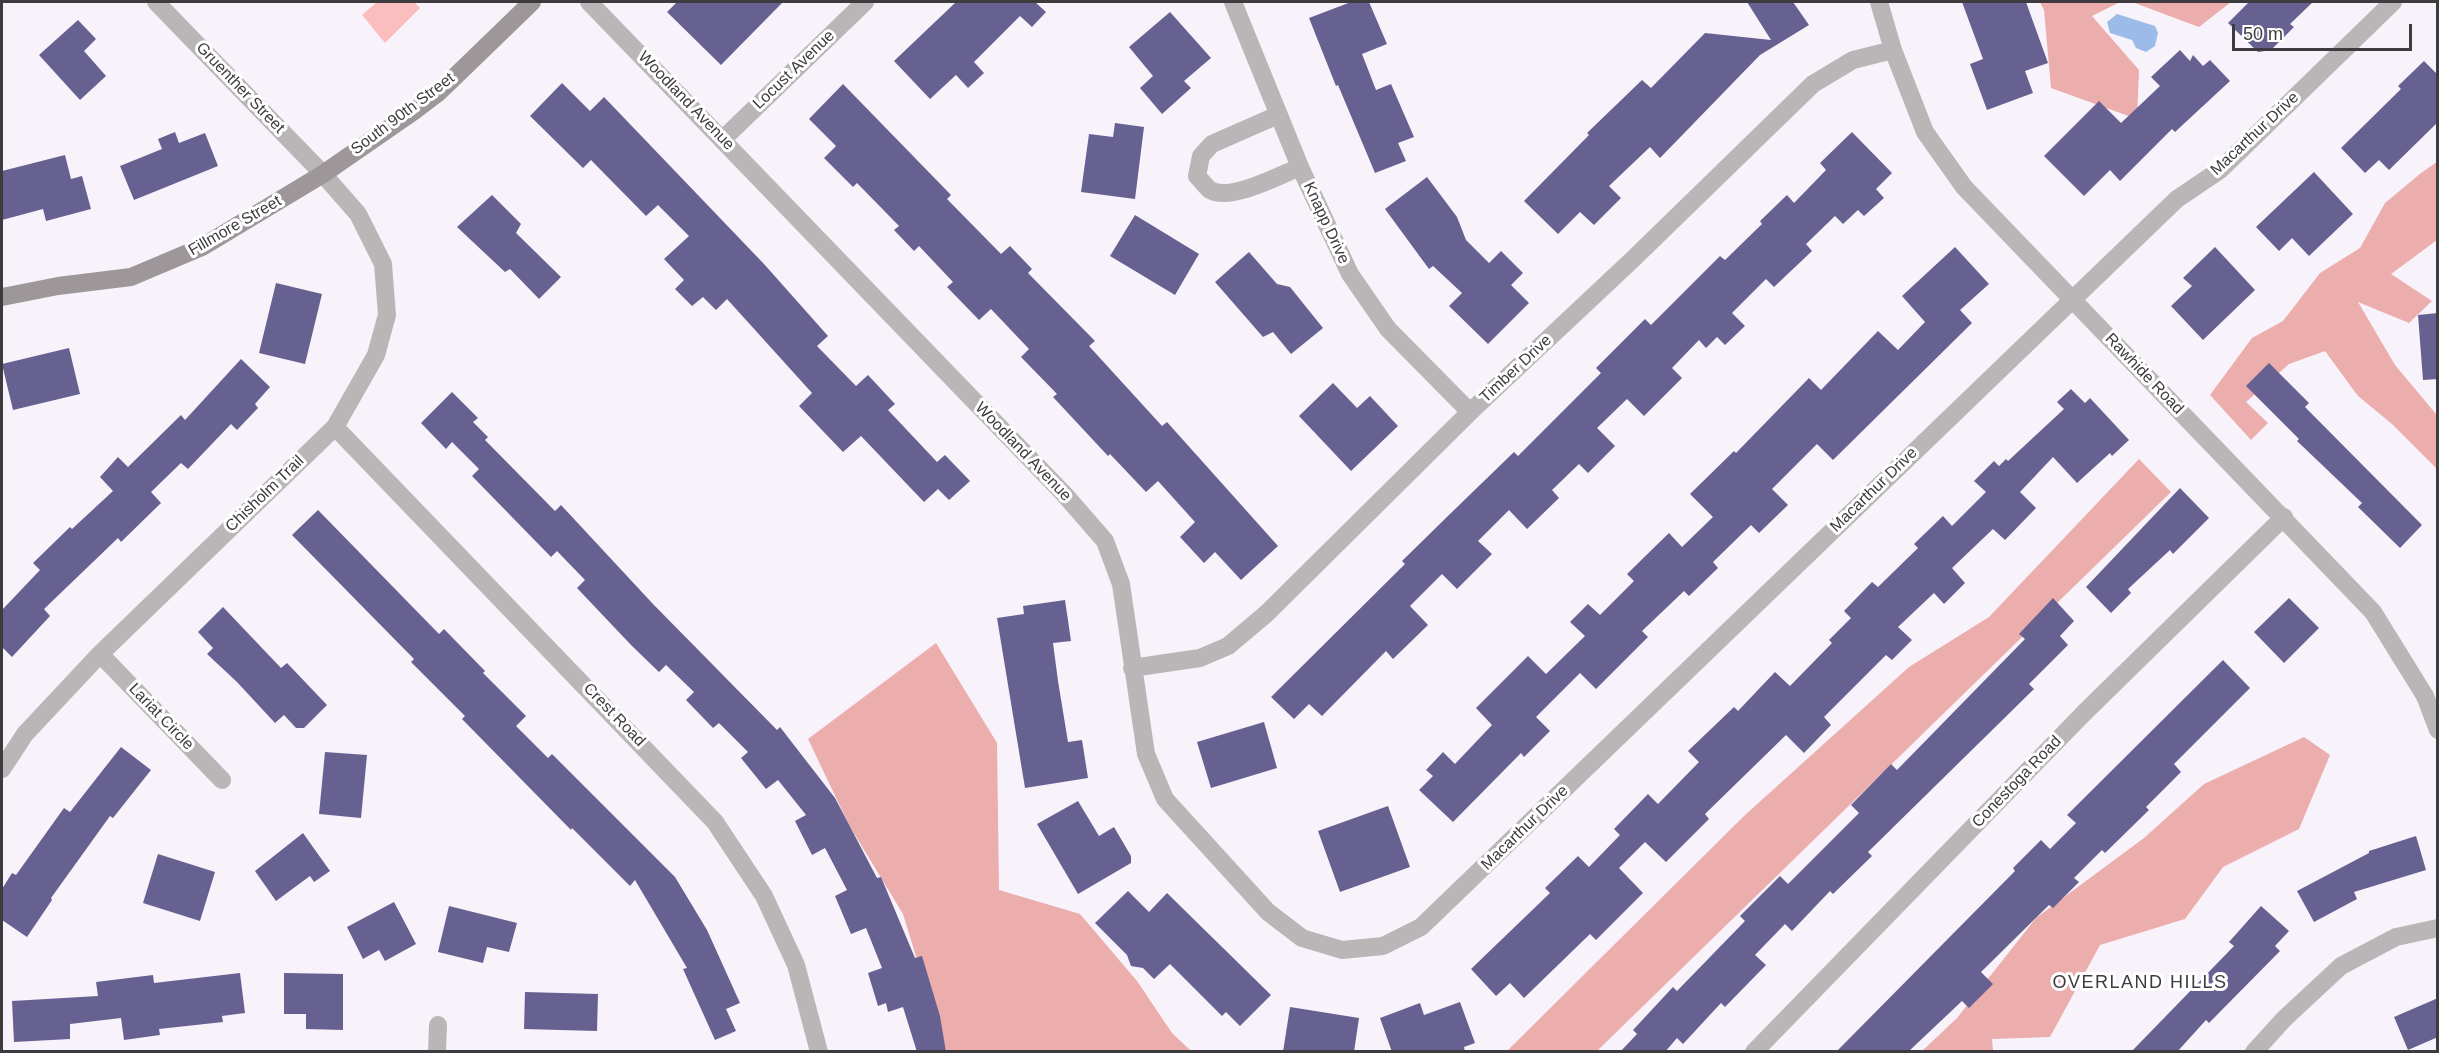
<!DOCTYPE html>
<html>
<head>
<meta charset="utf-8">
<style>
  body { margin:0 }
  #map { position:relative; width:2439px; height:1053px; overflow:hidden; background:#f8f2fa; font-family:Arial,sans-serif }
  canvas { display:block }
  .frame { position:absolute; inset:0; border:3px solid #3d3b3e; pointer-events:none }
  .scale { position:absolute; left:2232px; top:24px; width:180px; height:27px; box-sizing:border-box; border:3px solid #3d3b3e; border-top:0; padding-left:8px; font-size:18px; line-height:21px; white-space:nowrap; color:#3d3b3e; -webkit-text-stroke:4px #fff; paint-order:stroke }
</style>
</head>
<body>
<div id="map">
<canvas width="2439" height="1053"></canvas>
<div class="frame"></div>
<div class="scale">50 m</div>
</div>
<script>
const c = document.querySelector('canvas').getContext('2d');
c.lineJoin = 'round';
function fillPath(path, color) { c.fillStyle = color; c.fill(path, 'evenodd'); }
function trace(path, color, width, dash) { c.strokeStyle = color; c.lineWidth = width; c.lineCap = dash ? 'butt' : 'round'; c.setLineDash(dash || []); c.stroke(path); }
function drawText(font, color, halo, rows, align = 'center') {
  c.font = font + ' Arial,sans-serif'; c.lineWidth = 6; c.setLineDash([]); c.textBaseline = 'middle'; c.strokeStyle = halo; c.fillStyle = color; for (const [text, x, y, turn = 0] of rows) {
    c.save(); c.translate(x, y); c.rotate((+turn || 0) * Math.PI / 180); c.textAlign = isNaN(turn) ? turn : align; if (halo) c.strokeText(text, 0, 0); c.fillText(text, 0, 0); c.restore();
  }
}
fillPath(new Path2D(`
  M377,2H414L420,8L385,43L362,15Z`), '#fbbebe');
fillPath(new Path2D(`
  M2040,2H2120L2092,16L2139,70L2137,119L2051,88L2044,10Z
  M2132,2H2231L2199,27Z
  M2437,162V240L2391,274L2432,301L2409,323L2358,302L2395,365L2436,414L2437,469L2392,424L2358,396L2325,351L2289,364L2246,402L2268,423L2251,440L2210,395L2252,338L2283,321L2320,273L2360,248L2385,203L2421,173Z
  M2139,459L2171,492L1597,1051L1506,1052L1744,816L1909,667L1989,617Z
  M936,643L997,743L999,890L1080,914L1137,981L1172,1033L1191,1051H945L903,914L849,825L808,739Z
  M2304,737L2330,755L2299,829L2223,867L2185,919L2100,945L2050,1037L1992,1039L1993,1051L1921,1052L1957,1018L2036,918L2144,838L2204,784Z`), '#ecadad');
fillPath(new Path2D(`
  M2117,14L2155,26L2158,33L2155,46L2146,52L2136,48L2132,40L2110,33L2107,22Z`), '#9dbbe9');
fillPath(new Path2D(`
  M677,2H783L721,65L667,12Z
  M956,2H1035L1046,12L1032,27L1020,16L974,62L984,73L968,88L956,75L930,99L894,61Z
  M1351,2H1369L1387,44L1362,54L1376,90L1391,84L1414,137L1398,143L1406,161L1375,173L1338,85L1336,86L1309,18Z
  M1747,2H1793L1809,25L1760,55L1660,158L1650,147L1609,186L1621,198L1594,225L1580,212L1558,234L1524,201L1589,135L1587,133L1642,80L1651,88L1705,33L1771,40Z
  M1962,2H2026L2048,63L2025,71L2033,93L1987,110L1970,64L1983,59Z
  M2249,2H2313L2290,24L2294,27L2271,50L2258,52L2228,23Z
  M1170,12L1211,58L1184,81L1191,88L1162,114L1140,88L1153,76L1129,47Z
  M78,20L96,39L84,51L106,76L80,100L39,55Z
  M2180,50L2190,61L2193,55L2203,66L2210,60L2230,81L2175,132L2172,129L2120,181L2110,170L2084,196L2044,156L2099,101L2121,123L2160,86L2151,77Z
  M2424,61L2438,75V122L2389,170L2379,160L2365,173L2341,148L2401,89L2398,86Z
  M562,83L590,111L604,97L764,264L828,336L817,346L856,386L868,375L895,404L888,410L937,462L945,455L970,481L949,500L938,489L924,502L861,436L843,452L799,406L812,393L727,299L716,310L703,297L692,306L675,289L684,280L664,259L689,236L658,205L646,216L591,160L583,168L530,116Z
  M843,84L951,195L947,199L1001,254L1010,246L1032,269L1028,273L1095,341L1089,346L1162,426L1167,422L1278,546L1241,580L1215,552L1204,563L1180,537L1195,522L1158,481L1146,492L1110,454L1108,456L1053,397L1057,394L1021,357L1029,349L991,309L979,320L947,287L953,282L919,246L914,251L894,230L899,226L857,183L853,187L824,158L836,146L809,119Z
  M1115,123L1144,127L1135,199L1081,192L1089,134L1113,137Z
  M175,132L179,143L205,133L218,166L134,200L120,166L162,149L158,139Z
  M1852,132L1892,173L1876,189L1884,198L1864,216L1858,210L1843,224L1835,216L1806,244L1812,251L1774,287L1766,279L1732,313L1745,326L1725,345L1717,337L1706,348L1699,340L1672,368L1682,378L1644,416L1627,399L1597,428L1615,446L1588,473L1579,464L1552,490L1559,498L1527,529L1509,510L1478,541L1492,554L1457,589L1442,574L1410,606L1428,625L1393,659L1386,651L1322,716L1309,704L1294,719L1271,697L1405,564L1402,561L1451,513L1514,452L1518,456L1601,373L1596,368L1645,319L1651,325L1720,256L1725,260L1762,224L1760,221L1787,195L1794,203L1826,170L1820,163Z
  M65,155L71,179L82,176L91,209L46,221L43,209L2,220V171Z
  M2314,172L2353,214L2309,256L2292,238L2279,251L2256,227Z
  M1427,177L1457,217L1466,240L1489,263L1501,251L1523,273L1511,285L1529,303L1488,344L1449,306L1462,293L1433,266L1429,269L1385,209Z
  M492,195L521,224L516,233L561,277L539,299L510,269L505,272L457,227Z
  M1135,215L1199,254L1175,295L1110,256Z
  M1955,247L1989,284L1960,310L1972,323L1833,460L1817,444L1772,489L1788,505L1759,533L1751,525L1713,562L1718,568L1689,596L1684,591L1642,631L1648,637L1596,689L1580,673L1536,717L1550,731L1524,757L1521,753L1453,822L1419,790L1433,776L1426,770L1443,752L1455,764L1492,725L1476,708L1528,656L1546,674L1585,636L1570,622L1588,604L1600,615L1634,581L1627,574L1669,533L1682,547L1713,517L1690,494L1734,451L1736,453L1809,378L1821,390L1878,331L1898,350L1925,322L1902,296Z
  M2215,247L2255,290L2203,340L2171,306L2192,286L2183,278Z
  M1249,252L1277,284L1290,287L1323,328L1291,354L1273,332L1263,337L1215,282Z
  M276,283L322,294L305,364L259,353Z
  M2438,313V379L2423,380L2418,315Z
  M69,348L80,394L13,410L2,364Z
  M241,359L270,387L255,404L258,408L237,430L231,424L188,469L181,463L151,492L161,503L121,542L118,538L44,609L50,616L12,657L2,647V610L40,570L33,563L70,527L72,529L113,491L100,477L118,457L128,467L181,415L185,420Z
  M2269,363L2309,403L2305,407L2422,525L2400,548L2358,507L2362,503L2297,441L2299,439L2246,386Z
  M1333,383L1357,408L1370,396L1398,426L1351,471L1299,416Z
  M2071,389L2085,403L2090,398L2129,440L2112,456L2110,453L2077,483L2053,457L2020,492L2036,508L2005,540L1993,529L1952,568L1965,583L1944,604L1934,593L1898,627L1912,640L1892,660L1886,655L1824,717L1831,725L1804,753L1786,735L1705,814L1709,819L1666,862L1645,842L1619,868L1643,893L1596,940L1590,934L1524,998L1510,983L1496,996L1471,969L1550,893L1545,888L1578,856L1589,867L1620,835L1614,829L1648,794L1658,804L1699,762L1688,751L1734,707L1738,711L1775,672L1790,686L1832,643L1829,640L1851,618L1844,611L1872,582L1878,587L1918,548L1914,544L1943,516L1952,526L1986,492L1974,481L1994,461L1999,466L2006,459L2008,461L2064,409L2057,402Z
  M452,392L478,418L473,422L488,437L485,440L555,511L561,505L653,604L777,730L780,727L835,798L877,878L881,877L915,958L922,956L940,1016L946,1052H917L903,1007L888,1012L886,1003L878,1006L868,973L882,968L866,928L851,934L835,896L847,890L825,848L812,855L795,821L806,815L778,780L766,789L741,758L748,752L719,723L713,728L686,700L694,692L666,665L659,672L632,646L577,588L585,580L557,551L551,557L472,476L479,469L452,442L446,449L421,423Z
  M2180,488L2209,518L2173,554L2170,550L2128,589L2131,593L2111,613L2086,587Z
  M318,510L439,634L444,629L485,671L483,673L526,716L516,726L548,758L552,754L675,877L707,930L740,1003L726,1009L736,1031L715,1040L683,969L687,968L635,880L630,886L572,828L571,830L462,719L465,716L411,662L414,659L292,535Z
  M2053,598L2074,621L2060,636L2068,645L2029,684L2034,689L1868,852L1872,856L1833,894L1830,891L1792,931L1785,924L1755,955L1766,965L1725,1007L1721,1003L1683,1044L1677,1038L1665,1052H1620L1637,1034L1633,1030L1673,987L1677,991L1745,921L1740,916L1780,876L1788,884L1859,813L1851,805L1891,764L1897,770L2025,639L2019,634Z
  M2289,598L2319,628L2284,663L2254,632Z
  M1065,600L1071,641L1053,643L1058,681L1068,742L1082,740L1088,778L1025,788L997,618L1024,614L1023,606Z
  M223,607L281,668L287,663L327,705L304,728H296L284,715L275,723L237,682L207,654L213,648L198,632Z
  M2223,660L2250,688L2174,764L2181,772L2146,807L2149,810L2105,853L2102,850L2074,878L2079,882L2053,908L2049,905L1981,972L1993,984L1969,1008L1962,1001L1908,1052H1836L2015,871L2013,868L2041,840L2050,849L2076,823L2067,815Z
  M1264,722L1277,768L1211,788L1197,742Z
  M121,747L151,770L113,818L110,816L51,898L52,900L27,937L2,920V889L12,873L16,875L64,808L70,812Z
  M325,752L367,755L361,818L319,814Z
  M1078,801L1099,836L1114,827L1131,856V863L1078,894L1037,824Z
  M1388,806L1410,867L1340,892L1318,831Z
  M303,833L330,871L314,882L310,876L276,901L255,871Z
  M2416,836L2426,870L2354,892L2357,899L2314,922L2297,891L2369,853V851Z
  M158,854L215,872L200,921L143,903Z
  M1128,891L1149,912L1167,893L1271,995L1240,1026L1226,1012L1222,1016L1170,964L1154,979L1143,968L1131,966L1127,955L1095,923Z
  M394,902L416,944L385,961L379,950L363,959L347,927Z
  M449,906L517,923L509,952L487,947L483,963L438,952Z
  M2261,906L2289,931L2275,946L2280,951L2209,1023L2206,1020L2177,1052H2131L2234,946L2229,942Z
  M240,973L245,1013L222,1016L223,1022L159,1029L160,1035L124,1040L121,1018L70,1024V1039L14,1042L12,1001L98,996L96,982L153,975L154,983Z
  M284,973L343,974V1030L306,1029V1014H284Z
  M525,992L598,994L597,1031L524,1029Z
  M2438,998V1037L2408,1050L2394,1017Z
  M1460,1002L1475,1043L1464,1047L1465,1052H1392L1380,1018L1420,1003L1424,1015Z
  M1290,1007L1359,1018L1354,1052H1283Z`), '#676191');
trace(new Path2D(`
  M589,2L1065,495L1105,541L1121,584L1146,754L1165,799L1268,912L1302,938L1342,950L1383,946L1421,927L2177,199L2220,170L2393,2
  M1233,2L1300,167L1350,274L1388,329L1470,412
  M1879,2L1893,50L1925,132L1964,187L2373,612L2425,696L2438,730
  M1278,115L1212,144L1201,156L1197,176C1201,180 1206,187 1210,190C1230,202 1280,175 1300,167
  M723,139L865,2
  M335,427L715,822L764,896L796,965L819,1052
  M100,654L222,780
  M1132,668L1200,658L1228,646L1266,614L1470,412L1631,261L1813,84L1853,60L1893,50
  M2,769L25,734L100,654L335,427L376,355L387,315L383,264L358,214L323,174L156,2
  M437,1052L438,1025
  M1754,1052L2085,712L2284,517
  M2254,1052L2284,1019L2341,966L2396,937L2438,928`), '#bab6b8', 18);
trace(new Path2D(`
  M2,297L58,286L131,277L202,247L323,174L414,111L439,92L532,2`), '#9e979a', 18);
drawText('16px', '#3d3b3e', '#fff', [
  ["Locust Avenue",794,70,-44],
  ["Gruenther Street",240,88,46],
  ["Woodland Avenue",686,101,46],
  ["South 90th Street",403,114,-37],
  ["Macarthur Drive",2255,134,-43],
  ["Knapp Drive",1326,223,65],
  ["Fillmore Street",235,226,-30],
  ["Timber Drive",1516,369,-43],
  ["Rawhide Road",2144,374,46],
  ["Woodland Avenue",1023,452,46],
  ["Macarthur Drive",1874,490,-44],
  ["Chisholm Trail",265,494,-44],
  ["Crest Road",614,715,46],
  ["Lariat Circle",161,717,46],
  ["Conestoga Road",2017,782,-46],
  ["Macarthur Drive",1525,828,-44]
]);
c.letterSpacing = '1.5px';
drawText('18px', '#3d3b3e', '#fff', [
  ["OVERLAND HILLS",2140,983]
]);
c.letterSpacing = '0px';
</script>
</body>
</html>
